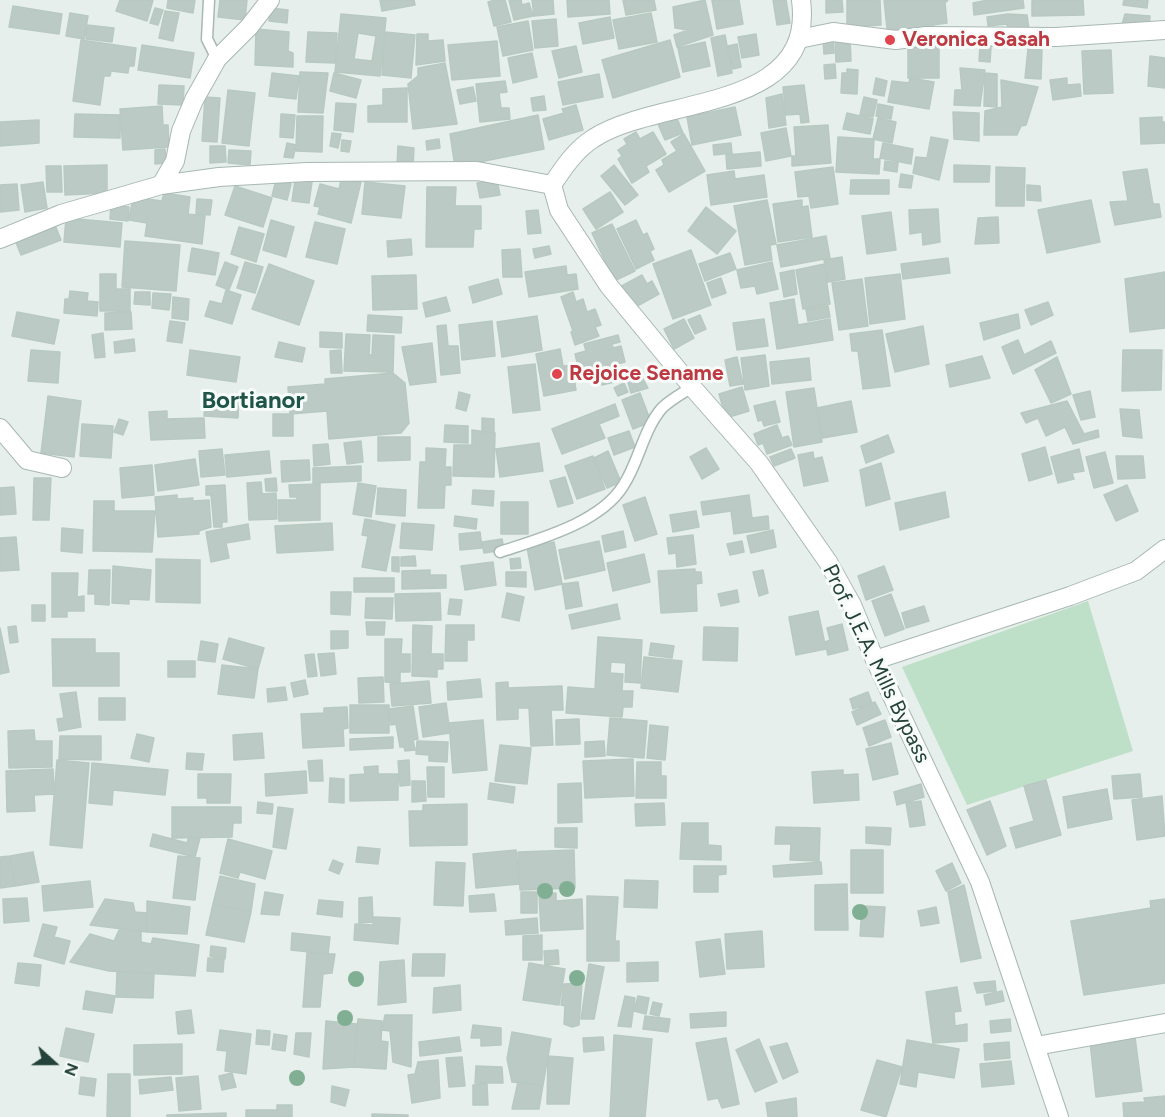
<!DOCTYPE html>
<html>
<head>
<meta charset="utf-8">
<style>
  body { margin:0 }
  #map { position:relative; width:1165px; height:1117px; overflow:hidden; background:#e6efeb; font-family:Figtree,sans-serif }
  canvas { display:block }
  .north { position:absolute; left:24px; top:1033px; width:60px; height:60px; -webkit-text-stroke:4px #f7fbf9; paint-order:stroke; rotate:111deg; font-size:16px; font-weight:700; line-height:24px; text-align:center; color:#24423a }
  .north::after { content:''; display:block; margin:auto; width:21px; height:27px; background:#24423a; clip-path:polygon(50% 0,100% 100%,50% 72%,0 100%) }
</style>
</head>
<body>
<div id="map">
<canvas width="1165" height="1117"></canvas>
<div class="north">N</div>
</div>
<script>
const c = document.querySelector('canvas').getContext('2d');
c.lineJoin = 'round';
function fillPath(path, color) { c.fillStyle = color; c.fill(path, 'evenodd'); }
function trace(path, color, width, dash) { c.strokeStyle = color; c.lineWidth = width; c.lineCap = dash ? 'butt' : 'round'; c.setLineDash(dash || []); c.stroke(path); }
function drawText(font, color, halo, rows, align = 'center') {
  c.font = font + ' Figtree,sans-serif'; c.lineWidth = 6; c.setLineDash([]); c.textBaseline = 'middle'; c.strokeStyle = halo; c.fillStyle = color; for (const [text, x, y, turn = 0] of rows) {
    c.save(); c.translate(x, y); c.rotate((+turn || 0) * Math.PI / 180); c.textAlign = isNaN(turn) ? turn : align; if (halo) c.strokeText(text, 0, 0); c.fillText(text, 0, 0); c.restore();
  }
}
fillPath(new Path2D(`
  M1088,601L1133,751L967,805L902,667Z`), '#bfe0c8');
const building = new Path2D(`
  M120,0H153L147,21L116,11Z
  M168,0H195L193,13L167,8Z
  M220,0H247L245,20L218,17Z
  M380,0H414L415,5L382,11Z
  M495,0H505L511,22L494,26L488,2Z
  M509,0H521L522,5L529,3L533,16L514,20Z
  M532,0H553L554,14L534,16Z
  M567,0H609L610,14L568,17Z
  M623,0H654L656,10L626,15Z
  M705,0L713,35L677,47L674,35L688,30L675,28L673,7Z
  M712,0H739L743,24L717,29Z
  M773,0H786L790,23L777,25Z
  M826,0H842L843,12L826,13Z
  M847,0H880L881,25L847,27Z
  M884,0H948L945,3L947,23L933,25L934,33L888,38Z
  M988,0H1023L1024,8L974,15L973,3Z
  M1032,0H1083L1084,15L1032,16Z
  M1124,0H1148L1147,8L1123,5Z
  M13,6L62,14L59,34L9,27Z
  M155,8L163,10L158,25L150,23Z
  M271,8L288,10L287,23L269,21Z
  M165,11L179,13L173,41L159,38Z
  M70,13L88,16L84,39L66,36Z
  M651,13L657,42L619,49L613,20Z
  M341,14L386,18L380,76L335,72ZM358,33L376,36L372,61L354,59Z
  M1008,14L1027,15L1029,29L1008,31L1007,24L988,26L987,17Z
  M1125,14L1150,16L1149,29L1121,28Z
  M610,17L614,38L583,44L579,23Z
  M556,19L558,46L535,48L532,21Z
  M528,21L533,50L503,56L497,27Z
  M87,25L114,28L112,42L86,39Z
  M256,29L289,32L288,51L293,53V67L255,65Z
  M308,32L337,33L335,63L306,62Z
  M385,32L415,35L411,78L382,75Z
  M417,34H428V41L443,40L445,61L416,65Z
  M756,34L759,55L742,58L738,37Z
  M725,35L732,73L718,76L711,38Z
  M850,38L851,61L836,62L835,39Z
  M81,40L136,48L134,66H129L128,73L111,71L110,76H104L100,105L73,101Z
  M670,40L680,77L613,98L602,60Z
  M823,40H833L834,53L824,54Z
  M908,40L939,41V78H908Z
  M497,41L500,76L452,80L448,45Z
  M705,42L710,66L683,72L678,48Z
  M737,44L741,67L733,69L728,46Z
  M142,45L194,53L190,78L138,70Z
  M980,45L991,47L990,62L979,61Z
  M576,46L582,72L559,78L552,51Z
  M1028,49L1042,50L1041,79L1025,78Z
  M1111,50L1113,93L1084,94L1082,51Z
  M532,53L537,77L513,83L508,58Z
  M1150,56L1165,58V88L1148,86Z
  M445,63L457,124L413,129L408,84L418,76V68Z
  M835,64L836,78L825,79L824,65Z
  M960,68L985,70L980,106L954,105L955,90H962Z
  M847,69L858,70L857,94L841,93L842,73H847Z
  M300,72L328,73L323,113L298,112Z
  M272,73L299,76L296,99L269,96Z
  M334,73L361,80L356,98L330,91Z
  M985,73L997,74V107L984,106Z
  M599,74L603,97L563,105L558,82Z
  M876,78L887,81L884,96L873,94Z
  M910,78L934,82L929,109L888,102L892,81L909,83Z
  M1067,78V85L1080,84L1081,96L1053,100L1050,80Z
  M1001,80L1038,87L1026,125L1021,126L1017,135H984L985,111L1002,107Z
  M505,81L507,92L499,93L501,108H509L510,119L480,122L476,84Z
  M159,85L184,86L183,105L158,104Z
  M804,85L809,122L801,123L800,114L786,115L783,87Z
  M473,87L476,101L460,104L457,90Z
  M407,88V122H368V106L383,105V89Z
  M228,90L255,93L249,146L222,143Z
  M782,94L786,125L769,128L766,98Z
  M544,96L546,110L533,111L531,98Z
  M205,97L220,98L217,142L202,141Z
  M864,97L877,100L873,117L860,115Z
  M336,103L356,104L353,132L334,130Z
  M878,104L893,107L891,119L876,116Z
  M576,105L583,130L549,140L543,119L564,113L562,109Z
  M162,106L163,125H168L169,147L123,150L120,109Z
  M735,107L741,135L692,145L687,117Z
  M953,112L979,113V141L954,139Z
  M847,113L873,119L870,134L843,129Z
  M75,114L120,115V138L74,137Z
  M281,114L295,115L293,138L280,137Z
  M538,115L544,149L455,167L450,134Z
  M297,116H323L322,152L296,151Z
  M676,116L683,133L665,140L658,124Z
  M1162,117V122H1165V143L1141,144L1140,118Z
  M878,118L896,122L892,143L873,139Z
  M39,120V143L0,146V122Z
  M828,125L831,163L792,166V156H796L794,127Z
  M786,128L791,156L766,161L761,133Z
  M636,132L640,139L653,132L666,154L646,166L649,172L632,183L618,159L622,156L618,150L627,144L624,139Z
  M332,133L341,134L338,148L330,146Z
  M684,134L705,171L669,192L656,170L664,165L662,160L677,151L671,142Z
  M838,137L874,139L873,159H880L879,174L836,172Z
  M931,137L948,140L939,180L913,173L916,157L927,158Z
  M439,139L440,148L427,150L426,141Z
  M342,140L351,141L349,152L341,151Z
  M287,143L296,145L293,158L284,157Z
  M731,143L732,153L714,155L713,145Z
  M883,143L913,149L911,164L880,158Z
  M210,146H225L226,162L210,163Z
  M398,146L414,148L413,166L397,165Z
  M165,149L166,163L155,164V150Z
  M229,150L251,151L250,165L228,163Z
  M760,152L761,166L727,169L726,155Z
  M885,161L898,163L897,172L884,170Z
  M107,165V193L65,195L64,166Z
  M614,165L638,195L625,205L601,176Z
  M954,165L990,166L989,182H954Z
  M46,166H61L62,192H47Z
  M833,167L838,204L811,208L809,196L798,197L795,172Z
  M996,167L1025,168L1024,206H996Z
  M1147,169L1153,204H1159L1161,217L1115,225L1110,202L1128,201L1123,172Z
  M734,171L735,179L764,175L767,197L711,205L707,175Z
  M901,174L913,176L911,188L899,187Z
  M342,176L361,182L351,223L318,214L320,207L314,206L320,184L339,189Z
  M276,180L291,184L287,200L272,196Z
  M295,180L312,182L309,203L292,201Z
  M497,180L500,195L480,198L477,183Z
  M851,180H889V194H850Z
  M43,182L47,208L25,212L21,185Z
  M365,182L405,186L401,218L362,214Z
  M17,184L19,210L0,212V185Z
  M1027,185L1040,186L1041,201L1027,200Z
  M235,186L272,198L263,227L225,215Z
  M427,187H456L455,206H481V229H474L473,247H426Z
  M610,192L623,212L596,229L583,209Z
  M164,193L190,197L188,214L205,216L202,244L145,236L147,223L129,220L133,197L162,201Z
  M197,199L212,200L210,215L196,214Z
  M767,200L776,244L770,245L772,260L745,265L734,206Z
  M802,200V207L808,206L812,237L778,242L773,204Z
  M1091,200L1100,242L1047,253L1038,210Z
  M111,205L129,207L128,221L110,219Z
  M706,207L736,231L717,254L688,231Z
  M938,209L940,242L923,245L922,232L910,234L909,210Z
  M538,210L541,233L528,234L526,211Z
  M891,212L896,250L867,254L862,216Z
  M998,217L999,243L975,244L978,218Z
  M66,218L122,223L120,247L64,242Z
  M271,220L294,227L286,257L263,250Z
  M636,220L643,235L647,233L654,249L650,251L654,260L636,269L617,229Z
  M315,222L345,229L337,264L306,257Z
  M612,224L635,271L614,281L592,233Z
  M55,225L61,240L21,255L15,240Z
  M239,227L264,234L256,262L231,254Z
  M826,236L830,258L781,267L777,245Z
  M411,239L412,255L388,257L387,241Z
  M125,241L180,245L176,291L122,287Z
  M549,246L551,254L535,258L533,249Z
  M192,248L219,253L215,275L188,271Z
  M520,249L522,277H503L502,250Z
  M691,250L711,305L673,319L653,264Z
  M730,253L736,269L705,281L699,264Z
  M842,257L845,279L828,282L824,260Z
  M948,258L950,273L903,279L901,264Z
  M225,262L238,267L229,290L216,285Z
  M245,262L263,267L255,293L237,288Z
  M772,262L778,289L757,294L755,286L741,288L737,270Z
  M269,264L314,281L299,325L252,309Z
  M824,264L830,304L803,309L796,270Z
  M566,266L567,275L576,274L578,289L529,297L525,272Z
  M794,270L797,294L784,297L780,273Z
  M1165,272V328L1130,332L1125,279Z
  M100,274H116V289H130V311H100Z
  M900,274L905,319L870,324L865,278Z
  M416,275L417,309L373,310L372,276Z
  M642,275L647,284L652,281L659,294L630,310L618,288Z
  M721,278L726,293L712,298L707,283Z
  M498,279L502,294L473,303L469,287Z
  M862,279L868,326L839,330L832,283Z
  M226,290L241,295L232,324L205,316L210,301L222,304Z
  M70,291L88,293L87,301L98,302L97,316L64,313L65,299H69Z
  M135,292H150V305L134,304Z
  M573,292L576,302L583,299L587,312L595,309L601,325L595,327L599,336L575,345L571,332L573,331L561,297Z
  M153,293L171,294L169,310L152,308Z
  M173,297L189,299L188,320L172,318Z
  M446,297L450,311L426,317L423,303Z
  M794,299L798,325L830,319L833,340L777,349L770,303Z
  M1048,302L1053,315L1031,325L1025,310Z
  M828,306L830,317L808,321L806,310Z
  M17,312L59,320L54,344L12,336Z
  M131,312L132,329L105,330V313Z
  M1018,314L1020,328L984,340L980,323Z
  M368,315L402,317L401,333L367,331Z
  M700,315L706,329L695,334L688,320Z
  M537,316L542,350L502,357L497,322Z
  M684,319L694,338L674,349L664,329Z
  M764,319L768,346L737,350L733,323Z
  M170,321L185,323L182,343L167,341Z
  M492,321L495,356L462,360L459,325Z
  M446,325L448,346H458L460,373L441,375L437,326Z
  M923,326L929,364L895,372L886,334Z
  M882,330L890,386L863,389L858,351H852L850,334Z
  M320,332L342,333V348L320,347Z
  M103,333L105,357L95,358L92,335Z
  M346,334L370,335L369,355H372L373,335L394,336L393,372L344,371Z
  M618,335L620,342L612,344L613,348L621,346L625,362L580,374L575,354L586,351L584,344Z
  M134,339L135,351L115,353L114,342Z
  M1018,340L1024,355L1051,341L1056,353L1013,374L1002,347Z
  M279,342L305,348L302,362L275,357Z
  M432,343L436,382L410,385L402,347Z
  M560,349L563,366L572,365L576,390L544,396L536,354Z
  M31,350L60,352L58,383L28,381Z
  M190,350L240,357L236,382L187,375Z
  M341,350L342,373H331L330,351Z
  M1123,350H1162L1161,390L1122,391Z
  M765,355L769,386L745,390L741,358Z
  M982,356L990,378L950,387L946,365Z
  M737,357L743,384L730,386L725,360Z
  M1057,357L1071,394L1051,403L1035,370Z
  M809,358L811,380L772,384L770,362Z
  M535,364L540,410L513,413L508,367Z
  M637,368L648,388L631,393L625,372Z
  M620,369L623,380L602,385L599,373Z
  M393,373L405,383L409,423L401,433L329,439L327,411L290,414L288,387L325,384V379Z
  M624,383L628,392L618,396L614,388Z
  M742,387L749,411L726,418L719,394Z
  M814,388L822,442L794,447L786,392Z
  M1090,391L1095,417L1081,420L1073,395Z
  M459,392L470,395L466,411L456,408Z
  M640,393L651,422L633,429L622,400Z
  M206,394L239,396L238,418L204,416Z
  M48,396L81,401L74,457L41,453Z
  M775,401L780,422L764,426L762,420L758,421L754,406Z
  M851,401L857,432L823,438L817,408Z
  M1067,401L1084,434L1098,430L1099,437L1073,444L1065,427L1046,436L1038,418L1026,423L1021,413Z
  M615,404L619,416L599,424L605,438L562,454L552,429Z
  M1120,409L1139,410L1142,438L1123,436Z
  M167,411V419L204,418L205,438L151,440L149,412Z
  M273,414H293V436H273Z
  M482,418L494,419V432H482Z
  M119,419L128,422L123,435L114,432Z
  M82,424L113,426L111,458L80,456Z
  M445,425L468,426V443L444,442Z
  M777,425L782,438L788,436L792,445L767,454L763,443L758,445L754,434Z
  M472,430L495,433L494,477L453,476L454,445H472Z
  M629,431L635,447L614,455L608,438Z
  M888,435L894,452L866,463L861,446Z
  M378,437H410V460L378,461Z
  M361,441L363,462L347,464L344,443Z
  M539,443L543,471L500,477L496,449Z
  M328,444L330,464L314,466L313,445Z
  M1045,447L1052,474L1029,481L1022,454Z
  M426,448L446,449L445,467H451V485H445L444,508H418L420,462H426Z
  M706,448L719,469L702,479L690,457Z
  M222,449L225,475L201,477L199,451Z
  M791,449L795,458L774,466L770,457Z
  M1079,449L1084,471L1072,473L1074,479L1058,483L1051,457Z
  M269,451L271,473L227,477L225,455Z
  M608,451L621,482L607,488L594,458Z
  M813,452L814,459L822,457L828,481L804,486L798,455Z
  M1105,452L1113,483L1094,488L1086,457Z
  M593,456L605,489L577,499L565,466Z
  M1116,456H1143L1145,478L1118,479Z
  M195,459L199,485L158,491L155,465Z
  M309,460L310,480L282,482L281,461Z
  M881,463L890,499L866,506L860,470Z
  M152,465L154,495L122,498L120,468Z
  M361,466V481L313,483V468Z
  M565,477L573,503L558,507L550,481Z
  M34,478H51L49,520H33Z
  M276,478L277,491H266L265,479Z
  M261,482L262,494L276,493L277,519L249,520L247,483Z
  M358,483L376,486L371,517L353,514Z
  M320,484V520L279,521L278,500H297V497H290L289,485Z
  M225,485L227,522H222V527H214L211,495H206V486Z
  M1127,485L1138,511L1116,521L1104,495Z
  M14,487L16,514L0,515V488Z
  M378,488L406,490L405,516L376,514Z
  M473,490L494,491L493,506L472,504Z
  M945,492L949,517L900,530L895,503Z
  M177,495V499L193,498L192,501L209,500L211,527L199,531V534L158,537L155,497Z
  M749,495L752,518L768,516L769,529L734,534L731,511L703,515L701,502Z
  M645,497L657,534L635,541L623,505Z
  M94,501H114V511H155L152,552L93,551Z
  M501,502H528V534H501Z
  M696,511L699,527L673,532L670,515Z
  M455,516L477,519L476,529L454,526Z
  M365,519L395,525L386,571L362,567L368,536L362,535Z
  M332,523L333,550L277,553L275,526Z
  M402,523L434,525L432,550L400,548Z
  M248,524L250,539L226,543L229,558L211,562L206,532Z
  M62,528L83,530L82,553L61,551Z
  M773,530L776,547L751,553L747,536Z
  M623,531L626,547L605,552L602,536Z
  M480,532L482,548L460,550L459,534Z
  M693,535L696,564L677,567L676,553L669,554L667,538Z
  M16,537L19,570L0,571V538Z
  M502,539L504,550L484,553L482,542Z
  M599,541L605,570L565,579L559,550Z
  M742,541L744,552L730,555L727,544Z
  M554,542L562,584L535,590L527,547Z
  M644,554L650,582L613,591L607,563Z
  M415,556L416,566H401V557Z
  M392,557H399V572L392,571Z
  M520,558L521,568L511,569L510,559Z
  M156,559L200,560V603L156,602Z
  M493,562L496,585L465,590L461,566Z
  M113,566L151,570L149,600L129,599V604L112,603Z
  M884,566L893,590L866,600L858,576Z
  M695,569V572H701L702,583L696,584L697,611L661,613L658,571Z
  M89,570H110L109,605L95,604V594H88Z
  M430,570V575H446V588L402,589V571Z
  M763,570L768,593L759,596L753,572Z
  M506,572H526V587L506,586Z
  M52,573H78L77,597L84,596V611H67V617H52Z
  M354,578H394V592H354Z
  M578,582L582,606L566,609L562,584Z
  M737,590L739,602L721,606L718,594Z
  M331,592H351L350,615L331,614Z
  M440,593L441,620L396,621L395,594Z
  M507,593L524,597L519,621L502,617Z
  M891,594L904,629L885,636L872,601Z
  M366,598H393L392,619L365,618Z
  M450,599L462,600L460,615L448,614Z
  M617,604L620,619L572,629L569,615Z
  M32,605H45V621H32Z
  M924,606L929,621L906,628L902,613Z
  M818,611L826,649L796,655L789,617Z
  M366,622H385L384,635H367Z
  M842,624L848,650L828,655L825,642L830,640L827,628Z
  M413,625L432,626L431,654H443V669H437V677L412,676Z
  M446,625H474V640H467V661H445Z
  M16,626L18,642L10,643L8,627Z
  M704,627L738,628L737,661L703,660Z
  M0,628L9,672L0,674Z
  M331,631H348V648L331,649Z
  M598,637L642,640L640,683L625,682L626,663L611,662L610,673L623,674L622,691H633L632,707H623L622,717L566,713L568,687L595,689Z
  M229,638L264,648L258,669L223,659Z
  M52,639H95V653H119V686H53Z
  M385,639H402L401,654H410V672H400V683L385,682Z
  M201,641L218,644L215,662L198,660Z
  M651,643L674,646L672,658L649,655Z
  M334,653L336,674L321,676L318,654Z
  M314,654L317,676L308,677L305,655Z
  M644,657L682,661L678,692L641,688Z
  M168,661H195V677H168Z
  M222,665L258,669L254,698L218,694Z
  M383,677L384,702L359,703L358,678Z
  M480,679L482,697L448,700L447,682Z
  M305,680L308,694L294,697L291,683Z
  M429,681L431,703L392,706L390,684Z
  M508,682V688L562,686L563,710H551L553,745L531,746L529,708H518V719L497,720L496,683Z
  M285,687L287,700L268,702L267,689Z
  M76,692L81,727L59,731L57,719L64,718L60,694Z
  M868,692L872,703L853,709L850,699Z
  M99,698H125V720H99Z
  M875,702L881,714L857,725L852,712Z
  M446,703L450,733L423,737L419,707Z
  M350,705H389V733H350Z
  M413,706L418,739L413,740L415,750L405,751L404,747H400L396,724L391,725L389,709Z
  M347,707L348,728L343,729L344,746L303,748L301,714L324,713V708Z
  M610,718L647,721L644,758L607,755Z
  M579,719L580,744L556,745V720Z
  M483,720L487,770L453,773L449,723Z
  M885,720L891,737L869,746L863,728Z
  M650,725L668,727L665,760L647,758Z
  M34,730L35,741H52V767L9,768L8,731Z
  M262,733L264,758L234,760L233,735Z
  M137,734L154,738L149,762L131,758Z
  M60,736H101V760L59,759Z
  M393,737V748L350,750V739Z
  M417,741L448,742L447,762L429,761V755L416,754Z
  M604,741L605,756L585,757V742Z
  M891,743L898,774L873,780L866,749Z
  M500,745L531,748L527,784L495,781Z
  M187,753L204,754L202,770L186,769Z
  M633,759L634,796L585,798L583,761Z
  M57,760L89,763L82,848L50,845Z
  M322,760L323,781H310L308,761Z
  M409,760L410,785L400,786L398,761Z
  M637,762H661V776H666V798H636Z
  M92,763L168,770L165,795L113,790L112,805L89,803Z
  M378,766V774H398V800L350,801V775L365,774L364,767Z
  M427,767H444V797H428Z
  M53,769L54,794L34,795L35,811L7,812L6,771Z
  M843,770V775L858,774L859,800L814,803L812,772Z
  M306,771L307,793L266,796L265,774Z
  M198,774H231L230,803H207V798H198Z
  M1140,774L1142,797L1114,799L1112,776Z
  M330,778L344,779V803L329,802Z
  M1046,780L1061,835L1016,848L1010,828L1034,821L1024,786Z
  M412,781H425L426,801L412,802Z
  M490,783L515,787L513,803L488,799Z
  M581,783L582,822L558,823V784Z
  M921,784L924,797L897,805L894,792Z
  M1107,789L1112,819L1068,828L1063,797Z
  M1162,796L1165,836L1137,840L1132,800Z
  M921,801L925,825L910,827L906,803Z
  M990,801L1006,846L987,855L967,810Z
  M258,802L273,804L272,814L257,813Z
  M664,803L665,825L636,826L635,804Z
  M467,804V845L410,846L409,811H423V805Z
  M172,807H241V823H233L232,837L172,838Z
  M278,807L293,809L286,849L273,847Z
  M682,823H708V845L721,846V860L680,859Z
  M776,827L820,828L819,861L790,860L791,844H775Z
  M866,827L891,828L890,845L866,843Z
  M555,828H577V848L555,847Z
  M153,834L187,843L189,836L200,838L195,857L150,846Z
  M228,839L272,851L265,879L240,872L238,878L220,873Z
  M358,847L380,849L378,864L356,862Z
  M516,850L519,884L476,888L473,854Z
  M574,850L575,888L520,890L518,852Z
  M851,850H883V893H851Z
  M33,852L39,882L15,886L10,856Z
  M10,856L15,886L0,888V857Z
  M178,856L200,858L195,900L173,898Z
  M333,860L343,864L339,874L329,870Z
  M436,862L465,863L463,906L434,905Z
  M821,862L822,874L774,877L773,866Z
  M952,863L961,883L946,891L936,871Z
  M694,866H726V874L718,875V892H694Z
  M220,876L255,884L251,912L213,904Z
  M625,880L658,881L657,908L624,907Z
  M90,881L93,907L44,911L42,886Z
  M847,884L848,930H815V885Z
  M964,885L981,958L961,962L948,892Z
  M265,892L283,895L279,915L261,914Z
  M521,892H537V913H521Z
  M556,893V901L582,899L583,929L541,931L539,894Z
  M494,894L496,911L470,912L469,896Z
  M587,896L618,897L615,941H619V961H587Z
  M372,897L373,922L359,923V898Z
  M27,898L29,921L4,923L3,899Z
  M105,899L133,903L135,912L147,913V932L90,925Z
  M1165,899V983L1084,995L1071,921L1151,908L1150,901Z
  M319,900L343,902L342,917L317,914Z
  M147,901L190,907L187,934L147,932Z
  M213,904L251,912L244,942L206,935Z
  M862,906L885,907L883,937L860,936Z
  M936,907L939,923L921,926L918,911Z
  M374,917L400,918L398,944L354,940L355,924L373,925Z
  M537,918L538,933L506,935L505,921Z
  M43,924L57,927L54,937L70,941L64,964L34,956Z
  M120,928L141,931V942L151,944L153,938L199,945L195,976L109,971L70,962L90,934L114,941Z
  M762,931L764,967L727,969L725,934Z
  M292,933L330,937L328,954L291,950Z
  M542,935V960H523V936Z
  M720,939L725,974L700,977L696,942Z
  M211,946L226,948L225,959L210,956Z
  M558,950L559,964L545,965L544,951Z
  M307,953L335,954L332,973L323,974L320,1007H303Z
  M413,954H445L444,976H412Z
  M208,958L224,959L223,972L207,971Z
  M404,960L406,1002L378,1005L380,962Z
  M658,962V981L627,982V963Z
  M18,963L41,965L39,986L15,983Z
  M529,963L565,969L559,1005L523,1000Z
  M589,964L604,967L594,1019H581Z
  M117,972L154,973L153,998L116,997Z
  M995,981L996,991L977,993L974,983Z
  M582,983L579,1025L572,1027L564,1024L565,1006L561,1005L564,984Z
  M460,985L461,1010L433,1013L434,988Z
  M957,987L961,1011L954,1012L955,1026L967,1024V1041L933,1043L926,992Z
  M86,991L115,996L112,1013L83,1009Z
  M1002,991L1004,1001L986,1005L984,995Z
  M625,996L635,998L631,1027L618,1026Z
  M638,996L649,998L646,1014L634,1011Z
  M653,1002L662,1004L659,1016L650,1014Z
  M191,1010L194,1033L178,1034L176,1012Z
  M726,1012V1026L691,1028L690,1014Z
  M385,1015H412L411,1067L393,1062L390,1031L382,1030Z
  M645,1016L670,1019L668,1032L643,1029Z
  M358,1019L382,1021L381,1041L388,1042L386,1069L354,1067Z
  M1010,1019L1011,1031L991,1033L990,1021Z
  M326,1021L357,1024L354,1067L323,1069Z
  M473,1025L501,1028V1045L481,1046V1038H471Z
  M66,1028L94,1034L88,1062L60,1056Z
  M220,1030L251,1034L246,1074L225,1071L227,1051L217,1050Z
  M257,1030L270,1031L269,1045L256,1044Z
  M512,1032L551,1039L543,1085L512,1082L507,1059Z
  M296,1033H311L309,1057L294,1054Z
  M274,1034L287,1036L285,1051L272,1049Z
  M614,1035L652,1039L645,1117H610Z
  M459,1037L461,1051L420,1056L419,1042Z
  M603,1037L604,1050L584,1052L583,1038Z
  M1135,1037L1142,1091L1096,1097L1090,1042Z
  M726,1038L739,1104L722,1108L718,1098L708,1100L696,1043Z
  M759,1039L777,1082L755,1092L736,1050Z
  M907,1040L959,1049L954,1078L918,1072L916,1087L900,1084Z
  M1009,1042L1010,1058L985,1060L984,1044Z
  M787,1043L798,1072L783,1079L770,1047Z
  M182,1044V1074L134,1075V1045Z
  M548,1056L573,1058L569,1104H547Z
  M462,1057L465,1086L449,1087L446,1058Z
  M438,1060L440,1098L412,1103L408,1075L415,1074L418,1062Z
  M877,1060L902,1067L886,1117L861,1110Z
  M1011,1061L1014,1084L982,1087L980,1064Z
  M476,1066L502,1067L503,1083H475Z
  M232,1073L236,1087L222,1090L219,1076Z
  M108,1074H130V1117H107Z
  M198,1076L201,1109L179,1111L176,1078Z
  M81,1077L96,1079L94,1096L79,1094Z
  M171,1077L173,1090L140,1094L139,1080Z
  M518,1082L543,1085L539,1109H512Z
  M487,1084L488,1105H473V1085Z
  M332,1086L349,1090L345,1106L331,1102Z
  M1165,1096V1117H1124L1123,1103L1145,1102L1144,1098Z
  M796,1098L797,1117H768L766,1103Z
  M277,1105H292V1117H246V1110H277Z
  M226,1113V1117H167V1115Z
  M372,1114L408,1115V1117H372Z`);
fillPath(building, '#bbcac4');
trace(building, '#b8c9c2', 1.5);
const service = new Path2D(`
  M209,0L207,39L217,59
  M500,552C539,539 600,523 623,486C639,462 643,430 662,408C670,400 683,393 692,387`);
const minor = new Path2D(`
  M799,39L833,32L896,40L926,36L1056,37L1165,30
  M161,185L175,161L181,131L194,100L217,59L249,27L270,0
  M0,239L61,214L161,185L219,177L307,172L477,171L552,185
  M0,428L27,460L62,468
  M875,660L1070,596L1136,571L1165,549
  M1036,1046L1165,1023`);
const tertiary = new Path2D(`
  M801,0C816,113 659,96 594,138C576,149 564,167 552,185L559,210L609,286L692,387L759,463L828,562L852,605L875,660L980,882L1059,1117`);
trace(service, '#a8b8b2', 13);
trace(minor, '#a8b8b2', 20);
trace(tertiary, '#a8b8b2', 20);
trace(service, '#fff', 10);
trace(minor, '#fff', 18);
trace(tertiary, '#fff', 18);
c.fillStyle = '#80af93';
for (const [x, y] of [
  [567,889],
  [545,891],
  [860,912],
  [577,978],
  [356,979],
  [345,1018],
  [297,1078]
]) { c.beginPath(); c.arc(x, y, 8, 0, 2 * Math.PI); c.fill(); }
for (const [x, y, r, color] of [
  [890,40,6,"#e0444e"],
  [557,374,6,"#e0444e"]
]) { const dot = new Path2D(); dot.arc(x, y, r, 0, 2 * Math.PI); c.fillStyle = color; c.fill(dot); trace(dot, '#f7fbf9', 2); }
drawText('bold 21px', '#be3a42', '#f7fbf9', [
  ["Veronica Sasah",902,40],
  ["Rejoice Sename",569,374]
], 'left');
drawText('21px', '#24423a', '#f7fbf9', [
  ["Prof. J.E.A. Mills Bypass",876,664,64]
]);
drawText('bold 24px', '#1f5548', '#f7fbf9', [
  ["Bortianor",253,401]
]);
</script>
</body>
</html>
